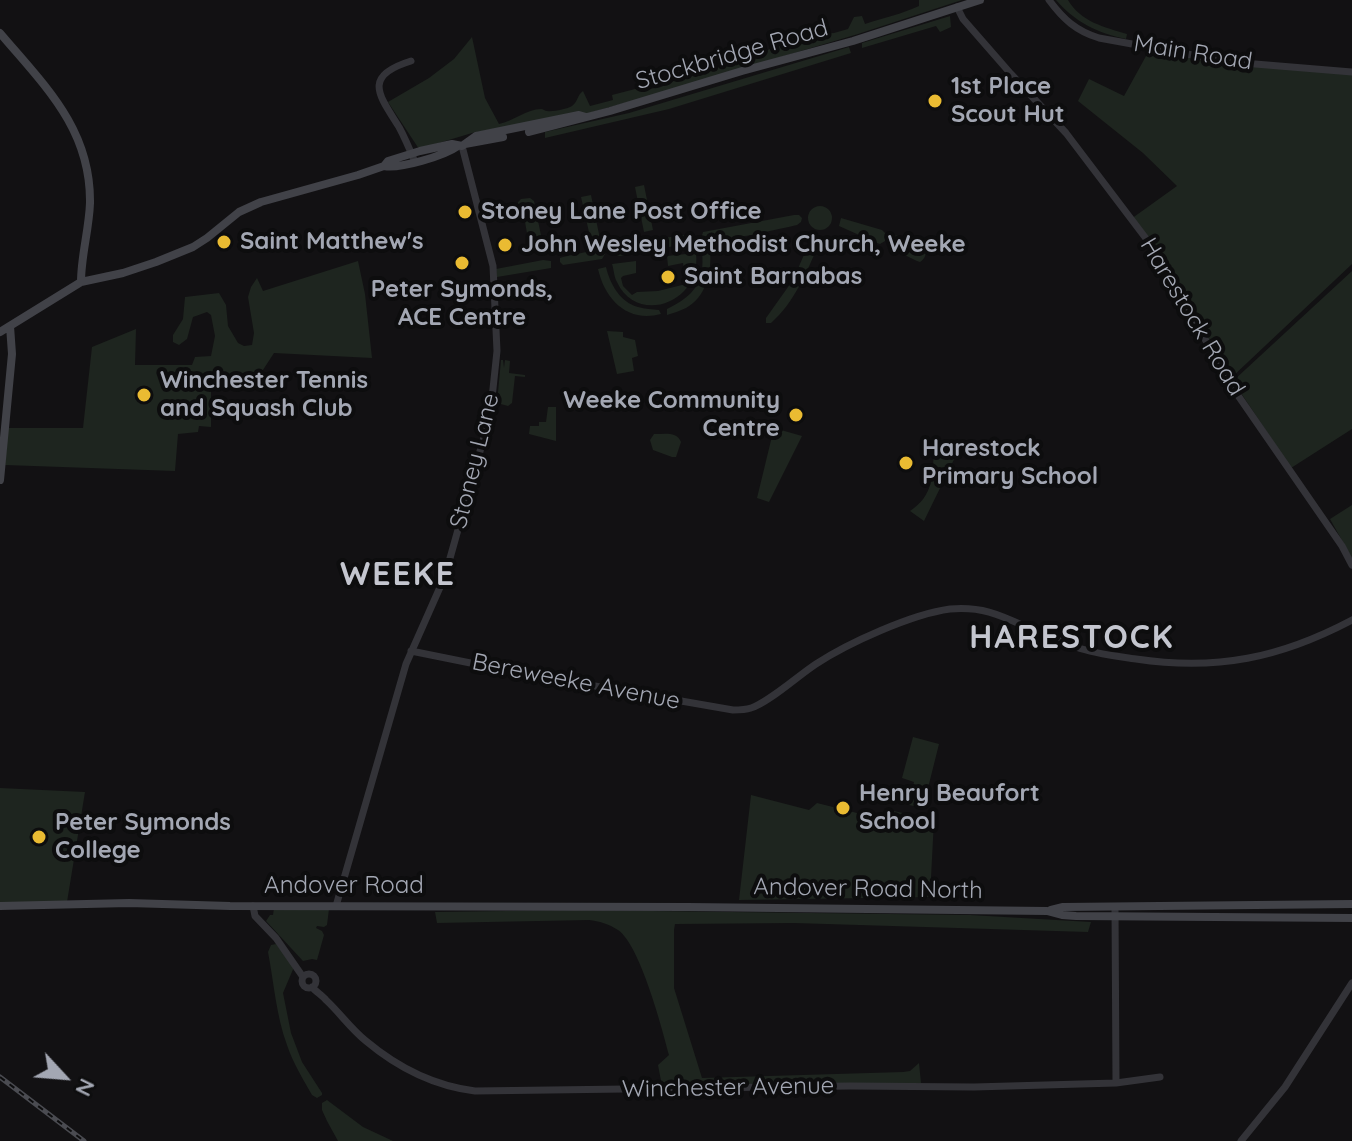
<!DOCTYPE html>
<html>
<head>
<meta charset="utf-8">
<style>
  body { margin:0 }
  #map { position:relative; width:1352px; height:1141px; overflow:hidden; background:#121113; font-family:Quicksand,sans-serif }
  canvas { display:block }
  .north { position:absolute; left:24px; top:1037px; width:80px; height:80px; -webkit-text-stroke:6px #0d0d0e; paint-order:stroke; rotate:116deg; font-size:22px; font-weight:700; line-height:32px; text-align:center; color:#a3a7b3 }
  .north::after { content:''; display:block; margin:auto; width:28px; height:36px; background:#a3a7b3; clip-path:polygon(50% 0,100% 100%,50% 72%,0 100%) }
</style>
</head>
<body>
<div id="map">
<canvas width="1352" height="1141"></canvas>
<div class="north">N</div>
</div>
<script>
const c = document.querySelector('canvas').getContext('2d');
c.lineJoin = 'round';
function fillPath(path, color) { c.fillStyle = color; c.fill(path, 'evenodd'); }
function trace(path, color, width, dash) { c.strokeStyle = color; c.lineWidth = width; c.lineCap = dash ? 'butt' : 'round'; c.setLineDash(dash || []); c.stroke(path); }
function drawText(font, color, halo, rows, align = 'center') {
  c.font = font + ' Quicksand,sans-serif'; c.lineWidth = 8; c.setLineDash([]); c.textBaseline = 'middle'; c.strokeStyle = halo; c.fillStyle = color; for (const [text, x, y, turn = 0] of rows) {
    c.save(); c.translate(x, y); c.rotate((+turn || 0) * Math.PI / 180); c.textAlign = isNaN(turn) ? turn : align; if (halo) c.strokeText(text, 0, 0); c.fillText(text, 0, 0); c.restore();
  }
}
fillPath(new Path2D(`
  M919,0H962L858,34L650,96L585,114L535,121L472,133L419,149L388,102L429,78L454,59L472,37L485,98L499,124C513,121 527,109 541,109C543,109 545,111 547,111C553,112 567,109 572,106C578,102 577,95 583,91L590,106L613,100L612,95L639,88L649,89L661,87L696,70L759,53L810,35L834,33L848,29L854,17L862,16L865,24C883,18 902,14 919,6Z
  M1056,0H1068C1081,22 1104,27 1127,34L1126,39C1097,33 1075,22 1056,0Z
  M950,16L951,27L940,32L936,26L862,48V43Z
  M849,47L851,53L669,109L545,138V132L629,113Z
  M1151,47L1231,62L1352,73V264L1231,378L1191,311L1160,257L1131,219L1177,186L1143,153L1078,101L1089,79L1124,96Z
  M644,185L653,230L644,232L635,187Z
  M591,195L600,239L591,241L581,197Z
  M530,198L534,201L544,250L526,253L524,246L529,245L523,210H518V202L521,199Z
  M808 218a12 12 0 1 1 24 0a12 12 0 1 1-24 0Z
  M794,215H799L802,218L801,222L797,225C778,229 715,245 701,239L703,232Z
  M841,218L882,230L886,234L885,241L880,244L877,243L839,226Z
  M682,235L691,236L693,240L691,243L620,256L614,255L610,251L612,247Z
  M898,235L924,246C927,253 926,258 920,262L917,261L890,248L894,236Z
  M813,237L818,238L819,243C807,272 794,303 771,323H766V318L793,280L810,241Z
  M600,249L605,254L602,259L563,265L560,262V258L563,257Z
  M710,251C712,272 706,297 686,308C680,311 673,313 667,315V309C694,296 705,282 702,252Z
  M696,253C702,303 637,326 617,282C614,277 614,270 612,264L636,261V273L623,276L621,278L623,286L632,295L637,292L658,291L686,284L683,263L668,266L667,256Z
  M543,260L551,261V268L497,277L496,269Z
  M358,261L365,294L372,358L274,353L261,373C251,374 246,383 239,390C229,385 226,376 216,372L211,377V427L199,426L198,432L178,434L175,471L5,465L8,428H83L92,347L136,329L135,365H192L195,357L211,356L215,336L211,315L207,312L193,317L187,339L179,345L173,342V335L183,319L185,297L219,293L226,305L228,326L238,343L244,346L252,345L254,333L248,297L251,287L257,278L263,291Z
  M606,267C610,284 620,302 638,307C645,309 652,309 659,310L661,314C628,323 605,300 598,269Z
  M1352,271V429L1291,468L1233,381Z
  M607,331L623,332V337L635,340L638,356L632,358L634,371L617,374Z
  M501,360H503L504,368L505,360L510,361L509,373L525,375V377L515,376L512,403L508,406L497,403Z
  M548,407H556V441L529,434L530,426H539V422H546Z
  M774,428L802,436L769,502L757,498Z
  M654,434C664,434 677,431 681,442L676,457H672L653,450L650,440Z
  M963,441L924,521L910,511C934,495 932,476 934,451L939,448Z
  M1352,505V558L1330,519Z
  M913,737L939,744L923,808L909,805L914,782L902,778Z
  M0,788L85,792L67,902L0,903Z
  M751,795L809,810L817,803L881,819L885,809L934,820L930,897L739,900Z
  M274,908L329,909L327,925L324,927L317,926L316,928L322,931L324,935L317,960L312,959L303,961L266,921L270,915H273Z
  M575,910L970,915L1091,922L1088,932L794,923L675,924L674,930V988L702,1078L903,1072L910,1071L919,1063L921,1083L662,1086L658,1065L669,1055C662,1028 640,945 618,930C609,924 599,921 589,920L437,923L435,912Z
  M276,944L294,967L283,993L291,1033L302,1062L322,1093V1095L317,1098L312,1095C303,1079 293,1063 287,1045C276,1015 274,983 268,952L271,945Z
  M327,1100L363,1127L393,1141H338L327,1121L322,1110V1103Z`), '#1e251f');
trace(new Path2D(`
  M1049,0C1063,19 1076,31 1099,38L1231,62L1352,72
  M957,7L963,19L1011,74L1066,133L1160,257L1228,381L1342,546L1352,565
  M411,61C362,76 379,95 399,127C405,138 410,150 415,162
  M411,651L520,673L733,710C739,710 745,710 751,708C768,703 799,675 816,664C848,643 912,614 950,609C984,606 1002,616 1031,629C1046,635 1061,641 1076,647C1095,654 1116,656 1136,659C1217,671 1280,658 1352,620
  M253,906L255,916L276,938L303,977
  M336,906L406,664L445,576L484,437L492,398L497,351L493,266L462,146
  M1115,907L1116,1083
  M302 981a7 7 0 1 1 14 0a7 7 0 1 1-14 0Z
  M312,987C316,992 322,995 326,1000C340,1013 351,1029 366,1041C397,1067 435,1086 475,1091L850,1086L974,1087L1116,1083L1160,1077
  M1241,1141L1285,1087L1352,983`), '#333338', 7);
trace(new Path2D(`
  M0,33C45,86 91,129 90,203C89,230 81,256 81,282
  M529,132L610,111L742,71L853,41L980,0
  M465,144L503,137
  M384,166C400,169 444,156 458,146
  M0,332L81,282L123,273L156,262L193,247L207,238L239,212L261,202L358,175L384,166L388,161L420,151L452,144L462,146L476,136L579,115L586,117
  M0,480L12,354L10,326
  M0,906L129,903L230,906L688,907L1047,911L1062,915L1076,916L1352,918
  M1051,910L1063,907L1352,904`), '#414248', 8);
const rail = new Path2D(`
  M0,1077L84,1141`);
trace(rail, '#4a4b51', 5);
trace(rail, '#0d0d0e', 2, [6]);
for (const [x, y, r, color] of [
  [935,101,8,"#eabb32"],
  [465,212,8,"#eabb32"],
  [224,242,8,"#eabb32"],
  [505,245,8,"#eabb32"],
  [462,263,8,"#eabb32"],
  [668,277,8,"#eabb32"],
  [144,395,8,"#eabb32"],
  [796,415,8,"#eabb32"],
  [906,463,8,"#eabb32"],
  [843,808,8,"#eabb32"],
  [39,837,8,"#eabb32"]
]) { const dot = new Path2D(); dot.arc(x, y, r, 0, 2 * Math.PI); c.fillStyle = color; c.fill(dot); trace(dot, '#0d0d0e', 3); }
drawText('24px', '#a3a7b3', '#0d0d0e', [
  ["Main Road",1193,53,9],
  ["Stockbridge Road",732,55,-16],
  ["Harestock Road",1192,317,59],
  ["Stoney Lane",475,461,-76],
  ["Bereweeke Avenue",576,682,11],
  ["Andover Road",344,886],
  ["Andover Road North",868,889,1],
  ["Winchester Avenue",728,1088,-1]
]);
drawText('bold 24px', '#a3a7b3', '#0d0d0e', [
  ["1st Place",951,87],
  ["Scout Hut",951,115],
  ["Stoney Lane Post Office",481,212],
  ["Saint Matthew's",240,242],
  ["John Wesley Methodist Church, Weeke",521,245],
  ["Saint Barnabas",684,277],
  ["Peter Symonds,",462,290,"center"],
  ["ACE Centre",462,318,"center"],
  ["Winchester Tennis",160,381],
  ["and Squash Club",160,409],
  ["Weeke Community",780,401,"right"],
  ["Centre",780,429,"right"],
  ["Harestock",922,449],
  ["Primary School",922,477],
  ["Henry Beaufort",859,794],
  ["School",859,822],
  ["Peter Symonds",55,823],
  ["College",55,851]
], 'left');
c.letterSpacing = '2px';
drawText('bold 32px', '#c4c6cf', '#0d0d0e', [
  ["WEEKE",398,575],
  ["HARESTOCK",1072,638]
]);
c.letterSpacing = '0px';
</script>
</body>
</html>
